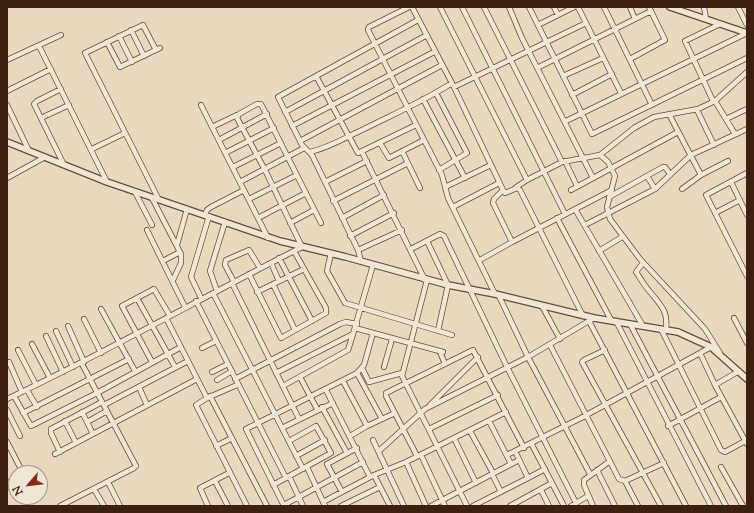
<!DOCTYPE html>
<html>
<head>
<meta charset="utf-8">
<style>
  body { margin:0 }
  #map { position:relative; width:754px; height:513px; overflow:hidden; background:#e7d8be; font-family:"Sorts Mill Goudy",serif }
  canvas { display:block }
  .frame { position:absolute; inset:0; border:8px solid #3d200f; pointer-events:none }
  .north { position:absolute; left:8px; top:465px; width:40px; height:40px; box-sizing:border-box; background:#efe6d5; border:1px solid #a89786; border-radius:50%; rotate:242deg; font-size:11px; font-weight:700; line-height:16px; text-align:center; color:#3d200f }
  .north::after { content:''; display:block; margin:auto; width:14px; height:18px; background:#8f2418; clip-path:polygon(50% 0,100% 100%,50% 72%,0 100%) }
</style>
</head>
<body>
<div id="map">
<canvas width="754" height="513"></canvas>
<div class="frame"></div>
<div class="north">N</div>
</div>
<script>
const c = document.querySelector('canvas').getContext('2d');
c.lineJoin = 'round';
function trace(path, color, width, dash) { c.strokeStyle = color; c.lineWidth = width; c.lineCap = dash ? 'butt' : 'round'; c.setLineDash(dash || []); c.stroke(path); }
const minor = new Path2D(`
  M409,7L369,27L368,30L442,175L448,198L495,294
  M412,7L454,87L503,190L505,193L517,188L520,190L583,316
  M440,7L527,180L562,162L600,155L634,128L654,117L698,109L715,101L747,72
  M462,7L565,214
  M484,7L562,162
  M509,7L522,38L593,178
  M529,7L592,134L747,58
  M554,7L558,15
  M578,7L621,93
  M604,7L652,105
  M630,7L635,19
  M704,7L706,19
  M738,7L747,25
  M538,25L574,7
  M131,30L144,56
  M119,36L132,62
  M107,42L120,67L160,48
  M39,46L107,182
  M156,50L143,25L85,53L159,200
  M630,59L665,40L649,7
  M7,60L61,35
  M537,68L651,11
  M316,76L358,153L416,125
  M563,76L603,58
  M454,87L586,23
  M61,89L37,101L34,104L64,165
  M7,91L51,69
  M436,93L467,153L439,170
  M572,95L612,74
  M423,99L465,178
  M713,101L685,41L720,24
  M715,101L735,134
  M7,105L29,151
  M201,105L268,238
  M697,110L714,145
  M285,112L427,35
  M669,114L701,175
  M41,118L69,105
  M726,119L747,109
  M566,121L747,33
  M292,126L434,52
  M212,127L237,115
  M219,140L267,114
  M300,141L442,65
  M380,143L389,158L424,140
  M92,149L125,133
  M402,151L420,188
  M310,152C329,148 346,137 364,129C394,114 424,101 452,83
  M362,152L425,280
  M225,153L274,128
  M600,155L608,162L615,176L607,207L610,219L640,259L705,329L720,353
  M565,161L577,186
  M233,167L281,143
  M747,173L706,195L747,276
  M647,176L655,189
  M7,178L45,157
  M240,182L304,148
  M325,182L367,161
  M731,182L747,215
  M445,187L491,165
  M515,188L527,180
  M682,189L701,175L728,161
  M503,190L494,199L493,203L512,242L612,190
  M571,190L678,132
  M135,192L152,225
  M609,197L663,167H665L670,174
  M152,198L181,254V263L173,280
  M249,199L297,175
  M333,201L408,163
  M453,207L499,183
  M575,209L643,326
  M715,213L740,200
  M205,215L207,210L211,207L244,190
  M258,218L306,193
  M342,218L384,195
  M557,218L611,320
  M290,223L314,210
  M585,225L655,189L691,155L747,129
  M147,230L185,307
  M350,236L394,213
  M427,241L448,285L438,331
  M177,245L187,209
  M411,249L440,234L444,236L507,367L576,503
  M358,250L402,230
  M599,251L622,237
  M331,253L327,271L345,303L452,335
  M279,258L312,321
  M480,260L512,242
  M163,261L180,252
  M361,261L358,250L312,155L302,145L278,97L418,20
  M271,263L279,281
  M643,263L636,272C641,279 645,287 651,293C662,307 668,311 666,330
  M249,274L281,338L326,313V308L294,251
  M427,280L402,376L467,506
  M234,282L225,265L226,260L249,250L260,268
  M232,283L299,419
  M273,284L295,330
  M217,291L210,271L225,222
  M257,292L304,269
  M213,293L303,469
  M499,296L528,357L590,474
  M137,298L175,367
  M201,298L191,277L209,216
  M196,301L286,478
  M542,306L560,339
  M101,309L135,371
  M166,318L207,398
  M734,318L747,343
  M84,319L101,353
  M589,321L686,506
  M616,321L711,506
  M630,324L726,506
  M68,326L84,362
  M355,328L443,352
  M661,329L721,450L725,452L747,440
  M56,331L73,367
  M46,336L63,372
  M32,344L50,378
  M550,345L619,479L625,481
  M202,348L216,341
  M18,350L36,385
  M605,350L584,360L582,362L661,506
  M440,352L445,364
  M700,353L715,385
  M9,362L22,392
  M152,362L122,306L154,289L170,316
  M384,367L392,339
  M362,368L369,382L402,373
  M739,371L715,385L747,444
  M212,372L228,364
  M276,373L353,334L373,265
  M357,373L382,419
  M300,377L317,409
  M235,379L340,324L346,322L357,324
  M217,380L232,371
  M343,381L367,426
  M237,385L207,398L196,405L247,506
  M283,386L348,350L353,334
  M139,387L147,405
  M27,390L37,407
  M326,390L370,477
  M14,396L31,426L97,393L181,347
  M210,396L267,506
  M7,399C107,352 203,297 302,247L265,170L237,118L239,114L257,104H261L321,223
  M104,405L188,361
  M430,405L478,357
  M322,407L347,453
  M7,410L20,436
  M82,412L93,434
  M23,413L129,359
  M65,421L76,443
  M489,421L511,464
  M87,422L107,411
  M668,426L721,397
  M282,428L333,403
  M429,429L498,395
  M470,431L493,473
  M350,436L367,426L395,413
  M454,438L476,483
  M373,440L404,506
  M7,442L23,473
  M531,443L564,506
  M216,446L232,438
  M379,451L425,409L528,357L594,318
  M60,452L51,433V429L102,402
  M55,454L197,379
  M421,455L445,506
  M507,455L581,418L711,347
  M296,456L325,440
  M417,456L386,396V393L473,350L524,448
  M406,462L426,506
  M307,467L325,506
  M721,467L743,506
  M597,470L615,506
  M492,474L501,492
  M374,475L390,506
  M289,476L303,506
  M528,478L545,469
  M215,481L228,506
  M7,482L10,487
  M108,482L120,506
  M273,485L331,453L316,426L289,441
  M94,489L104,506
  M541,490L549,506
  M342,492L327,464L357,448
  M323,502L374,475L406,462L506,412
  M284,505L363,462
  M60,506L134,468L136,466L82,364
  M208,506L200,488L229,473
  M284,506L246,429L357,373L364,365L373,333
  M341,506L380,487
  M431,506L519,460
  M473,506L528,478L515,451
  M510,506L552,483
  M571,506L588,496
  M593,506L584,485V480L610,461
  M638,506L625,481L664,463`);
const tertiary = new Path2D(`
  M670,7L747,33
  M7,142L107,182L280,241L346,257L448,285L495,294L594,318L678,332L711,347L747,379`);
trace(minor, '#684e3b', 6);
trace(tertiary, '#684e3b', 8);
trace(minor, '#efe6d5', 4.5);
trace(tertiary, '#efe6d5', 5.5);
</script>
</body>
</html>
